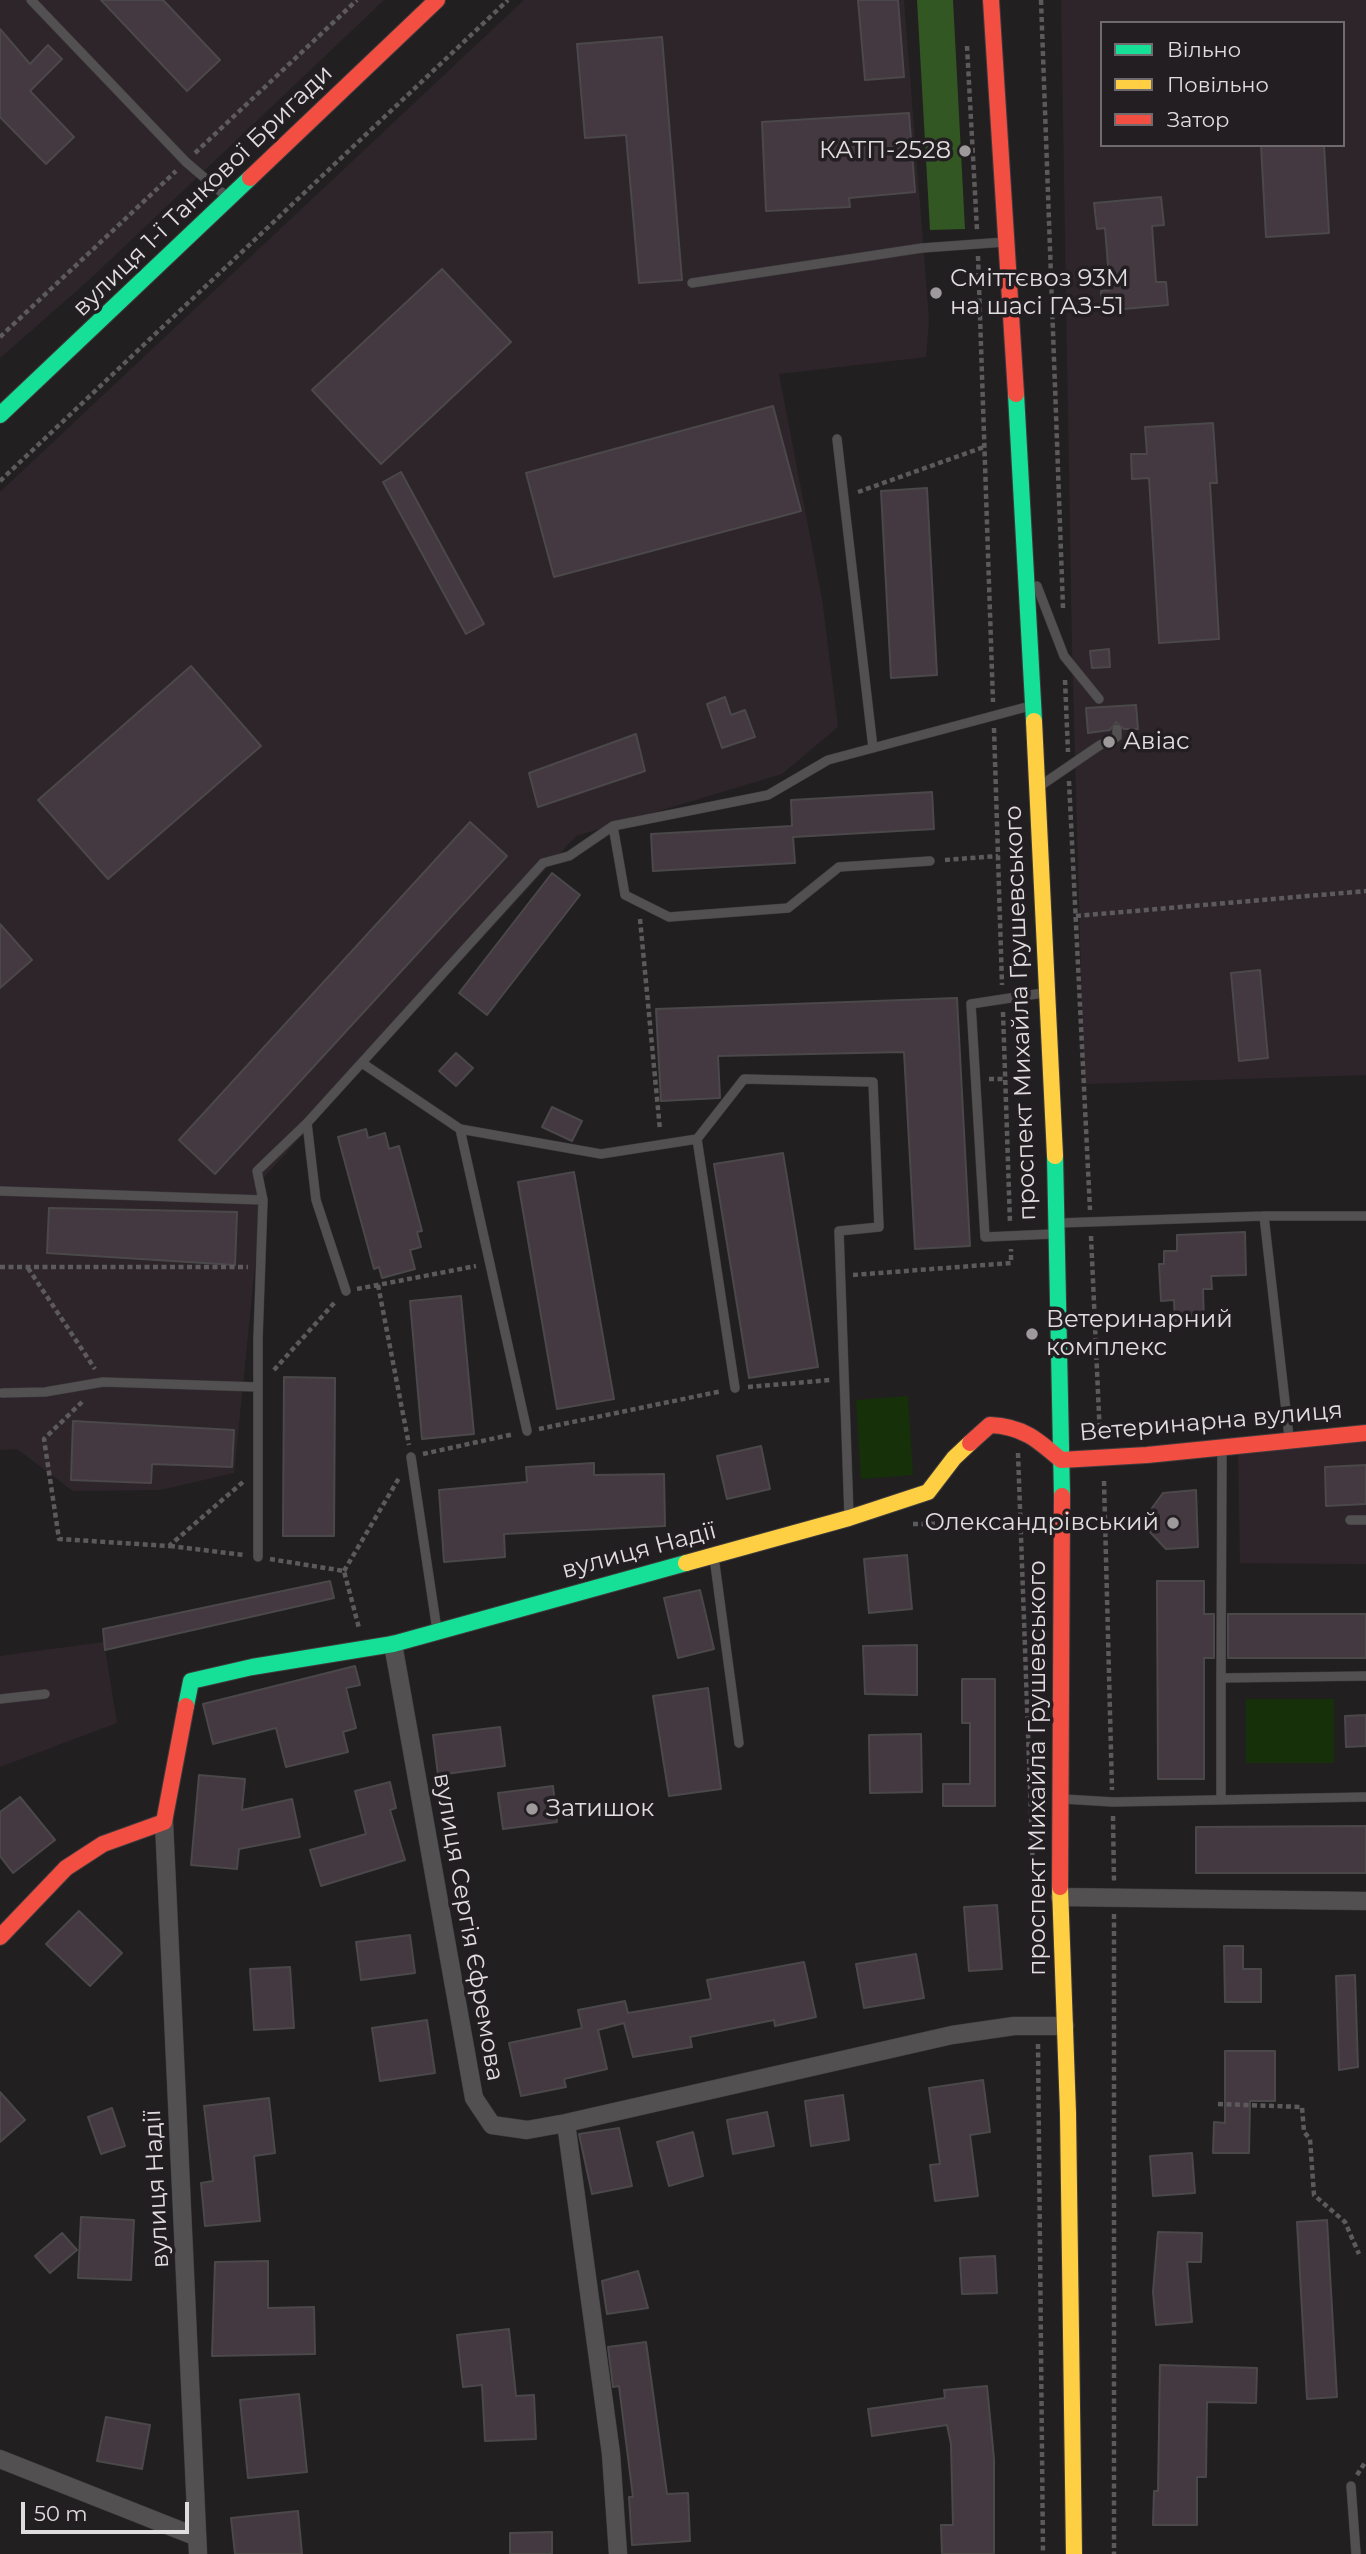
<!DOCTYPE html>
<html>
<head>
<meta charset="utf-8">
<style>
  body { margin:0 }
  #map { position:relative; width:1366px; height:2554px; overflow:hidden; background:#221f21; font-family:Montserrat,sans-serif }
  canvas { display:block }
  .legend { position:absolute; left:1100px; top:21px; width:245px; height:126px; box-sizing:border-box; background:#231e21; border:2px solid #6f6a6d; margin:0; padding:9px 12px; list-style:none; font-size:21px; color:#e1dddf }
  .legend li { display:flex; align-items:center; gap:14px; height:35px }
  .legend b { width:35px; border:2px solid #6f6a6d }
  .scale { position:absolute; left:21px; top:2502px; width:168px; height:32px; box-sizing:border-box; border:4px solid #e1dddf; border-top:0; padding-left:9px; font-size:21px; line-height:24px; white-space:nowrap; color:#e1dddf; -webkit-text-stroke:5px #231e21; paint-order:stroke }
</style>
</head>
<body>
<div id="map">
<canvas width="1366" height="2554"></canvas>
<ul class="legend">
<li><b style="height:9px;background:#16e098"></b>Вільно</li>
<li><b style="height:9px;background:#ffcf43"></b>Повільно</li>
<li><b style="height:9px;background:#f24e42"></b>Затор</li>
</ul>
<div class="scale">50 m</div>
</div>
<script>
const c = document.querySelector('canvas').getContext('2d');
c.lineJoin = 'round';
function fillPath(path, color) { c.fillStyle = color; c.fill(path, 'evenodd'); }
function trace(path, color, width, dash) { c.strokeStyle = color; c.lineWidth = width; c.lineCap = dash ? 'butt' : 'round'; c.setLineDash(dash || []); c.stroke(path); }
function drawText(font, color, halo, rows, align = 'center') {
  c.font = font + ' Montserrat,sans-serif'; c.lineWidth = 7; c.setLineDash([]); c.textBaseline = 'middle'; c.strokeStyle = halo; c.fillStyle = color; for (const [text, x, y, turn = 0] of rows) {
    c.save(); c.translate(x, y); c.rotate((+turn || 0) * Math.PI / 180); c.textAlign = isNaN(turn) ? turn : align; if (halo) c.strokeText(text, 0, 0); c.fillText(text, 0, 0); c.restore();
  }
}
fillPath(new Path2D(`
  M0,0H384L89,280L0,358Z
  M524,0H904L929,319L926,357L779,374L822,599L838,727L782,774L576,836L264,1177L234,1473L160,1490L73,1491L17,1449L0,1450V492Z
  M1061,0H1366V1075L1084,1084L1072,647ZM1102,23H1343V145H1102Z
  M1366,1438V1564L1240,1563L1238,1449Z
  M104,1642L117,1723L0,1767V1656Z`), '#2e252b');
fillPath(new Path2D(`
  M908,1396L913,1475L861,1479L856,1400Z
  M1246,1699H1334V1763H1246Z`), '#163009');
fillPath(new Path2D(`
  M917,0H953L965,229L930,230Z`), '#325723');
const building = new Path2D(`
  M101,0H163L220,60L187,91Z
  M858,0H898L904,77L865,80Z
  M0,29L30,64L48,45L62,59L30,91L74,137L46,164L0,117Z
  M662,37L682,280L639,283L626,135L585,138L577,44Z
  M909,113L915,192L849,198L850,207L766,211L762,122Z
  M1261,145H1324L1329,233L1266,237Z
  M1161,197L1164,225L1152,226L1156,282H1166L1168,305L1102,311L1101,291L1110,290L1105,228L1097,229L1094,203Z
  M442,269L511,342L381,464L312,390Z
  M773,406L801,511L554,577L526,473Z
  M1213,423L1217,483H1210L1219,639L1159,643L1149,478L1132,479L1131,454H1147L1145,427Z
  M401,472L484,624L466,634L383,482Z
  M927,488L937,675L891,678L881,491Z
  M1109,649L1110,667L1092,668L1090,651Z
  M191,666L261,746L108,879L38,800Z
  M725,697L731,715L745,710L755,737L722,748L707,704Z
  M1136,705L1138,729H1124L1116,722L1110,730L1088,733L1086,708Z
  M636,734L645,771L538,807L529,773Z
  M932,792L934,829L793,837L795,863L653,871L651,834L792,826L791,800Z
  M470,822L507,856L215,1174L179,1140Z
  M552,873L580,895L487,1015L459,993Z
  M0,924L32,960L0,988Z
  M1260,970L1268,1058L1239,1061L1231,973Z
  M957,998L970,1246L915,1249L904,1052L718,1056L720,1098L661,1101L656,1009Z
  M456,1053L473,1068L456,1086L439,1071Z
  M552,1107L582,1121L572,1141L542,1127Z
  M366,1129L368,1138L385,1133L389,1149L399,1146L422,1231L417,1232L421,1247L410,1250L415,1269L382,1278L379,1267L374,1269L338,1137Z
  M783,1153L818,1367L749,1378L714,1164Z
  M574,1172L614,1399L557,1409L518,1182Z
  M49,1208L237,1212L235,1265L47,1253Z
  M1245,1232L1246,1275L1211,1276L1212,1289H1203L1204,1323L1175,1325L1174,1300L1161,1301L1159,1264H1164V1251H1177V1235Z
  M461,1296L474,1434L422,1439L410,1301Z
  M284,1377L335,1378L334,1536H283Z
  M73,1421L234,1430L232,1467L152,1464L151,1483L71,1480Z
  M761,1446L770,1489L727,1499L717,1456Z
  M594,1463V1475L664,1474L665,1526L504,1534L505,1557L444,1562L439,1490L527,1482L526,1467Z
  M1366,1465V1504L1326,1506L1325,1467Z
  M1196,1490L1198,1547L1166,1549L1149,1531L1147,1515L1163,1493Z
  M907,1555L912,1609L869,1613L864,1559Z
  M330,1581L334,1598L105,1650L103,1629Z
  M1157,1581H1204V1614H1214V1658H1204V1779H1158Z
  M700,1590L714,1649L678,1658L664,1598Z
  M1228,1614H1366V1658H1228Z
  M917,1645V1695L865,1694L863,1646Z
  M355,1666L360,1685L346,1688L356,1728L343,1732L348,1752L286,1767L276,1728L213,1744L203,1704Z
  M962,1679H995V1806H943V1784H970V1723H962Z
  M708,1688L721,1789L669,1796L653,1696Z
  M1366,1715V1746L1346,1747L1345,1716Z
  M500,1727L505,1766L438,1775L433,1735Z
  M921,1734L922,1792L870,1793L869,1735Z
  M199,1775L245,1779L242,1810L292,1799L300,1837L239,1849L237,1869L191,1865Z
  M390,1782L396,1808L390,1810L405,1860L321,1886L310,1850L366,1834L355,1791Z
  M553,1786L557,1822L503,1829L498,1793Z
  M20,1797L55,1840L13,1873L0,1856V1812Z
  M1366,1826V1873H1196V1827Z
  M997,1905L1002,1969L969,1971L964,1907Z
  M79,1911L122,1953L90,1986L46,1944Z
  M410,1935L415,1973L361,1980L356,1942Z
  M1224,1946H1243V1969H1261V2002H1225Z
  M916,1954L924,1998L864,2008L856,1964Z
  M804,1962L816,2017L775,2026L774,2020L690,2037L692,2047L633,2057L624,2023L598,2030L607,2069L564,2079L566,2087L521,2096L509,2043L582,2028L578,2010L625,2001L628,2013L711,1999L707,1980Z
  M290,1967L294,2028L254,2030L250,1969Z
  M1355,1975L1358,2067L1339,2070L1336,1976Z
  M427,2020L435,2073L380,2081L372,2028Z
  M1225,2051H1275V2101H1250L1249,2153H1213L1214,2122L1225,2123Z
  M983,2080L990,2132L970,2135L978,2196L935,2201L930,2165L940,2164L929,2088Z
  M0,2092L25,2120L0,2142Z
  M843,2095L849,2140L811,2146L805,2101Z
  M269,2098L275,2153L254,2156L260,2221L205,2226L201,2183L213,2181L204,2106Z
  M112,2108L125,2146L101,2154L88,2117Z
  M767,2112L774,2146L733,2154L727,2120Z
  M619,2128L632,2186L592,2194L579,2134Z
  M693,2132L703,2176L669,2186L657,2142Z
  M1192,2153L1195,2193L1153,2196L1150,2156Z
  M81,2217L134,2220L131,2280L78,2278Z
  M1327,2220L1337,2397L1307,2399L1297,2222Z
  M1158,2232L1202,2233L1201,2262H1187L1192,2322L1156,2325L1153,2292Z
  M62,2233L77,2250L50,2273L35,2256Z
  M995,2256L997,2293L962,2294L960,2258Z
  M268,2261V2308L314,2307L315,2354L212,2356L215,2262Z
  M638,2271L648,2308L607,2314L602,2281Z
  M509,2329L516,2396L534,2395L536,2439L485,2441L482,2385L463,2387L457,2335Z
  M646,2342L667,2494L688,2493L690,2541L632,2545L629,2497H633L619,2386L613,2387L608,2347Z
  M1160,2365L1257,2368L1256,2403L1207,2402L1206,2477H1197V2525H1153L1154,2491H1158Z
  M987,2386L994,2459V2554H942L941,2525H953L951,2444L947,2425L872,2436L868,2409L945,2398L944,2390Z
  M299,2394L307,2472L248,2478L240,2400Z
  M106,2417L150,2425L142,2469L97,2461Z
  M298,2511L302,2554H235L231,2518Z
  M552,2532V2554H510V2533Z`);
fillPath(building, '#443841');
trace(building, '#4b484a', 2);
const lane = new Path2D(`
  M31,0L186,162L227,197
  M692,283L922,248L1005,242
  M837,439L873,748
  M1037,586L1064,656L1099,699
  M1040,786L1100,745L1117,737V729
  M613,826L625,895L669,917L788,908L839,867L930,861
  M1043,993L971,1004L985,1237L1052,1234
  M362,1063L460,1129L527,1431
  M307,1123L316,1200L346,1291
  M460,1129L601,1154L697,1139L735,1388
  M697,1139L744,1079L873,1082L879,1227L839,1231L849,1516
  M0,1191L263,1200
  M1264,1216L1289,1437
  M1059,1223L1264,1216H1366
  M2,1393L45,1392L103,1382L258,1387
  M411,1457L437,1630
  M1350,1520H1366
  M258,1557V1338L263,1200L257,1171L307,1123L543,863L569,856L613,826L768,795L828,760L1030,706
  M714,1557L739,1743
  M1221,1678L1222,1448
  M0,1699L45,1694
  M1063,1799L1113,1802L1366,1797
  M1221,1800V1678L1366,1676
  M1351,2486L1356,2554`);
const street = new Path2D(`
  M393,1644L474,2098L492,2125L527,2130L566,2123L611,2454L618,2554
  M164,1822L198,2554
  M1060,1897L1366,1901
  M566,2123L952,2035L1014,2026H1065
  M0,2459L197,2537`);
const fast = new Path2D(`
  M1016,394L1034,721
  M0,415L250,178
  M1055,1156L1062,1496
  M186,1706L191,1681L252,1667L393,1644L686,1563`);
const slow = new Path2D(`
  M1034,721L1055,1156
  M686,1563L849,1518L928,1492L954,1458L970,1443
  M1060,1887L1068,2113L1074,2554`);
const jam = new Path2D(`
  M991,0L1016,394
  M250,178L437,0
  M970,1443L990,1425C1022,1426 1038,1440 1061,1460L1147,1455L1366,1433
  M1060,1887L1062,1496
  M0,1937L66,1868L103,1844L164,1822L186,1706`);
trace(lane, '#3e3b3d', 10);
trace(street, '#3e3b3d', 19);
trace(fast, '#3e3b3d', 18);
trace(slow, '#3e3b3d', 18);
trace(jam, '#3e3b3d', 18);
trace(new Path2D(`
  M1041,0L1063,608
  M967,46L977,230
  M195,153L357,0
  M978,256L993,702
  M0,337L176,171
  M0,481L508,0
  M858,492L984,447
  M1065,680L1068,752
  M994,728L1002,985
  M1069,781L1090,1210
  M945,860L998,856
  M1076,916L1366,891
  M640,919L660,1130
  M1003,1012L1010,1223
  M989,1079H1005
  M1091,1236L1100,1437
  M0,1267H248
  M28,1268L95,1369
  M853,1275L1011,1263V1249
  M378,1285L409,1445
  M357,1289L476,1266
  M274,1370L336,1301
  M748,1387L830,1380
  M82,1402L44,1439L59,1539L169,1546L243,1482
  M539,1429L722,1391
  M1018,1453L1034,1899
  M423,1454L514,1434
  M1104,1481L1112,1790
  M913,1524L1020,1523
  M170,1546L244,1555
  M270,1559L344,1571L359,1628
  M344,1571L399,1478
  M1113,1816L1114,1881
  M1114,1914V2554
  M1038,2044L1043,2554
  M1218,2104L1302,2107L1304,2132L1310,2139L1314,2195L1345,2222L1359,2254
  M1357,2475L1366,2461`), '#5d5a5c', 4.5, [5, 3.5]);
trace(lane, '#525051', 9);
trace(street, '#525051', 18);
trace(fast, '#16e098', 16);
trace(slow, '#ffcf43', 16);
trace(jam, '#f24e42', 16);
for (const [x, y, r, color] of [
  [965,151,7,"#9e9a9c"],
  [936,293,7,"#9e9a9c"],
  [1109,742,7,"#9e9a9c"],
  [1032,1334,7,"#9e9a9c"],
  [1173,1523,7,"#9e9a9c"],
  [532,1809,7,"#9e9a9c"]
]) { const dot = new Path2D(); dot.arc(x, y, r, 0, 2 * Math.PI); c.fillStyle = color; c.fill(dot); trace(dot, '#231e21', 2.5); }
drawText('24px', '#e1dddf', '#231e21', [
  ["КАТП-2528",951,151,"right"],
  ["Сміттєвоз 93М",950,279],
  ["на шасі ГАЗ-51",950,307],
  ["Авіас",1123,742],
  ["Ветеринарний",1046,1320],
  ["комплекс",1046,1348],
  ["Олександрівський",1159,1523,"right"],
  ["Затишок",546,1809]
], 'left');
drawText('24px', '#e1dddf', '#231e21', [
  ["вулиця 1-ї Танкової Бригади",203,191,-44],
  ["проспект Михайла Грушевського",1021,1013,-92],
  ["Ветеринарна вулиця",1211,1422,-5],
  ["вулиця Надії",639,1551,-15],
  ["проспект Михайла Грушевського",1038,1768,-90],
  ["вулиця Сергія Єфремова",468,1927,80],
  ["вулиця Надії",157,2189,-93]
]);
</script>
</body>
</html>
